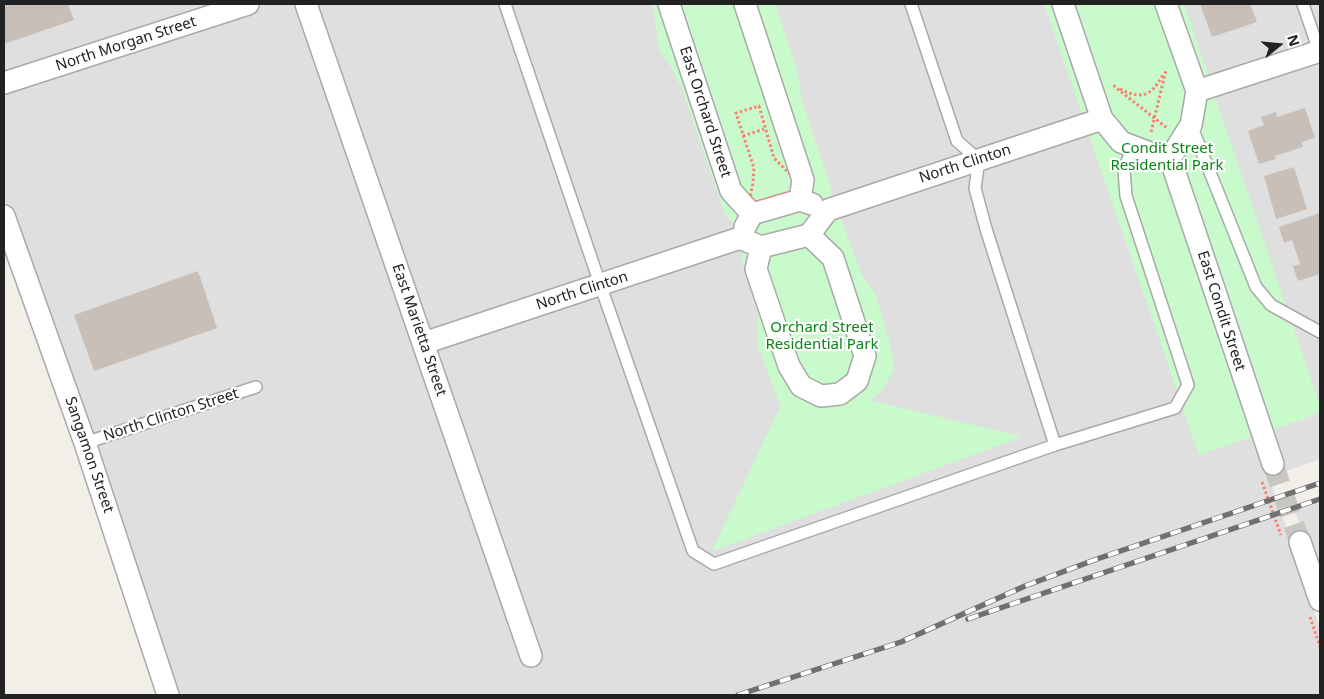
<!DOCTYPE html>
<html>
<head>
<meta charset="utf-8">
<style>
  body { margin:0 }
  #map { position:relative; width:1324px; height:699px; overflow:hidden; background:#f2efe9; font-family:"Noto Sans",sans-serif }
  canvas { display:block }
  .frame { position:absolute; inset:0; border:5px solid #222; pointer-events:none }
  .north { position:absolute; left:1254px; top:20px; width:50px; height:50px; -webkit-text-stroke:4px #fff; paint-order:stroke; rotate:73deg; font-size:14px; font-weight:700; line-height:20px; text-align:center; color:#222 }
  .north::after { content:''; display:block; margin:auto; width:18px; height:22px; background:#222; clip-path:polygon(50% 0,100% 100%,50% 72%,0 100%) }
</style>
</head>
<body>
<div id="map">
<canvas width="1324" height="699"></canvas>
<div class="frame"></div>
<div class="north">N</div>
</div>
<script>
const c = document.querySelector('canvas').getContext('2d');
c.lineJoin = 'round';
function fillPath(path, color) { c.fillStyle = color; c.fill(path, 'evenodd'); }
function trace(path, color, width, dash) { c.strokeStyle = color; c.lineWidth = width; c.lineCap = dash ? 'butt' : 'round'; c.setLineDash(dash || []); c.stroke(path); }
function drawText(font, color, halo, rows, align = 'center') {
  c.font = font + ' "Noto Sans",sans-serif'; c.lineWidth = 4.5; c.setLineDash([]); c.textBaseline = 'middle'; c.strokeStyle = halo; c.fillStyle = color; for (const [text, x, y, turn = 0] of rows) {
    c.save(); c.translate(x, y); c.rotate((+turn || 0) * Math.PI / 180); c.textAlign = isNaN(turn) ? turn : align; if (halo) c.strokeText(text, 0, 0); c.fillText(text, 0, 0); c.restore();
  }
}
fillPath(new Path2D(`
  M4,4H1320V459L1269,477L1320,628V695H160L4,242Z
  M1320,503V586L1295,511Z`), '#e0dfdf');
fillPath(new Path2D(`
  M653,4H775L798,74L802,102L845,231L863,277L875,293L892,351L894,370L882,391L870,400L1022,437L712,551L781,405L777,397L758,346V312L742,264L743,253L734,224L725,214L682,89L671,67L659,50Z
  M1044,4H1184L1320,407V413L1199,455Z`), '#c8facc');
fillPath(new Path2D(`
  M4,4H68L74,20L4,44Z
  M1200,4H1250L1257,22L1212,37Z
  M1305,108L1315,138L1302,142L1303,147L1275,156L1276,159L1259,164L1248,131L1264,125L1261,117L1276,112L1277,117Z
  M1294,167L1307,209L1276,219L1264,176Z
  M1320,213V274L1298,281L1293,266L1300,264L1292,240L1284,243L1279,227Z
  M198,271L217,328L94,371L74,315Z`), '#c7bfb8');
trace(new Path2D(`
  M1273,464L1300,542`), '#c8c6c1', 21, [21, 11]);
const lane = new Path2D(`
  M505,4L600,284L693,551L714,564L1055,445L1175,408L1188,385L1126,196L1124,169L1133,147
  M911,4L957,141L979,160L975,188L986,229L1055,445
  M1303,4L1320,54
  M1191,125L1256,287L1271,305L1320,332
  M85,443L256,387`);
const street = new Path2D(`
  M306,4L531,656
  M669,4L731,191L752,214
  M745,4L803,180L800,200
  M1063,4L1102,119L1121,142L1150,153L1170,158
  M1166,4L1197,91L1191,125L1170,158L1273,464
  M4,83L248,4
  M1197,91L1320,51
  M4,216L85,443L168,695
  M745,227L752,214L800,200L812,204
  M761,247L756,269L789,366L801,386L821,396L840,394L857,381L865,356L833,258L809,235
  M424,343L740,238L761,247L809,235L828,210L1102,119
  M1300,542L1320,600`);
trace(lane, '#a9a9a9', 14);
trace(street, '#a9a9a9', 24);
trace(new Path2D(`
  M1114,85L1115,87L1167,128
  M1120,89C1142,100 1151,96 1163,75
  M759,106L774,158L797,181L793,191L756,202L750,197L753,183L754,168L736,113Z
  M1151,132L1166,70
  M743,136L764,129
  M1262,482L1281,535
  M1310,617L1320,647`), '#fa8072', 3, [2.5, 2.5]);
trace(lane, '#fff', 11);
trace(street, '#fff', 21);
const rail = new Path2D(`
  M968,619L1320,499
  M738,695L901,642L1025,586L1097,559L1320,483`);
trace(rail, '#707070', 5.5);
trace(rail, '#fff', 4, [11]);
drawText('15px', '#222', '#fff', [
  ["North Morgan Street",126,44,-18],
  ["East Orchard Street",705,112,72],
  ["North Clinton",965,164,-18],
  ["North Clinton",582,291,-18],
  ["East Condit Street",1221,311,72],
  ["East Marietta Street",419,330,71],
  ["North Clinton Street",171,415,-18],
  ["Sangamon Street",89,455,71]
]);
drawText('15px', '#0c8416', '#fff', [
  ["Condit Street",1167,149],
  ["Residential Park",1167,166],
  ["Orchard Street",822,328],
  ["Residential Park",822,345]
]);
</script>
</body>
</html>
